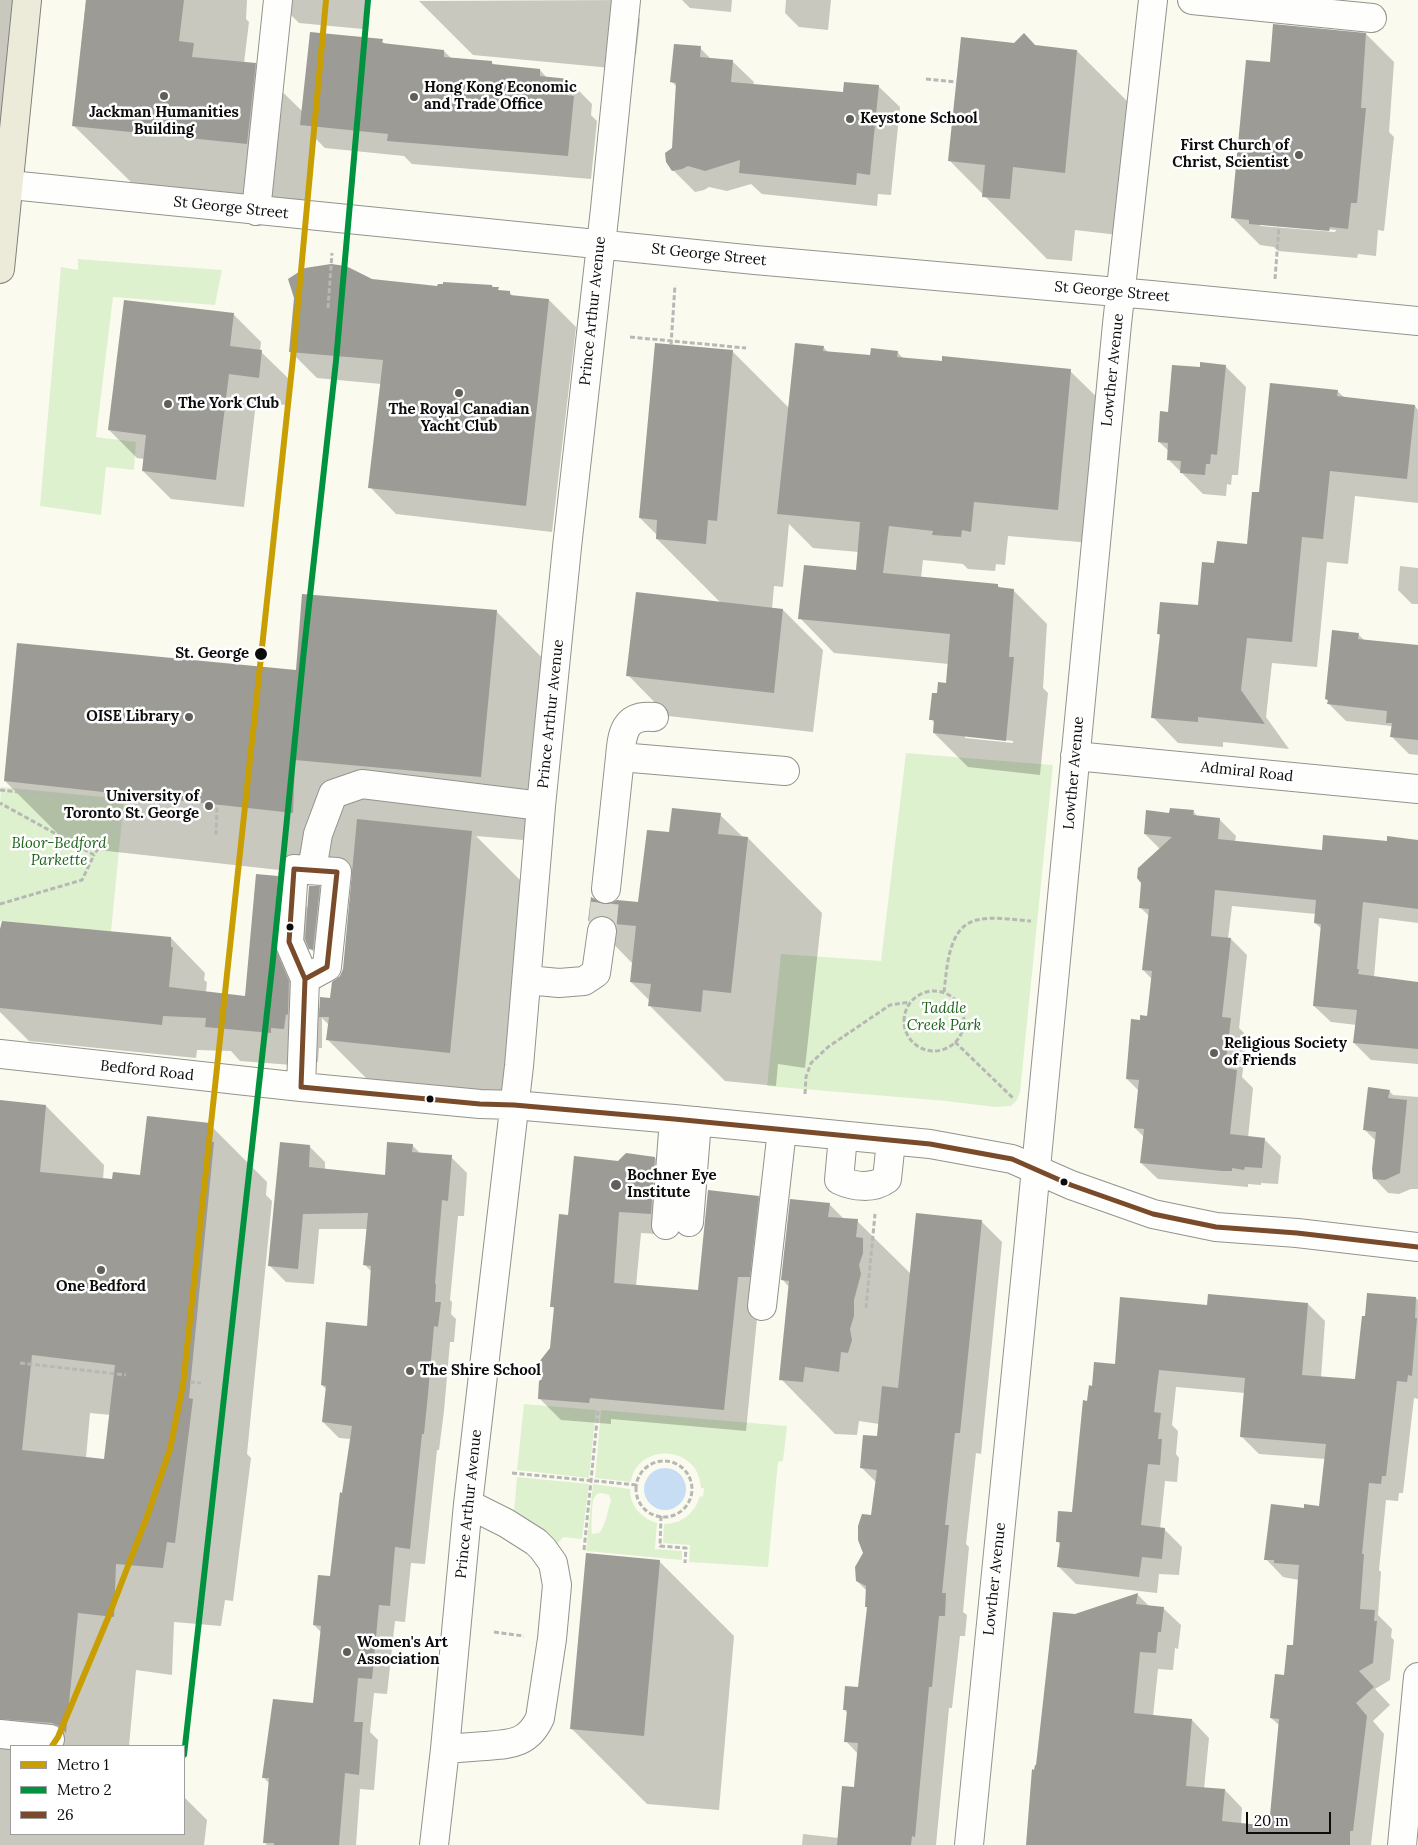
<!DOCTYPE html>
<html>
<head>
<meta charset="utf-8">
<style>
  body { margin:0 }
  #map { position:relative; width:1418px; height:1845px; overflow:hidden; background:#fafaef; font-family:Lora,serif }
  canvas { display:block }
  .legend { position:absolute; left:10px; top:1745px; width:175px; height:90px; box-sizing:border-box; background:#fff; border:1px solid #9e9e9e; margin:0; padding:6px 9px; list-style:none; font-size:15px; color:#0c0c0c }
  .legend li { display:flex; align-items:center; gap:10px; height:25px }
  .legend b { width:25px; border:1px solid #9e9e9e }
  .scale { position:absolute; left:1246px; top:1812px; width:85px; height:22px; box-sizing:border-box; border:2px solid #0c0c0c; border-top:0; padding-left:6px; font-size:15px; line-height:18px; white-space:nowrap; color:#0c0c0c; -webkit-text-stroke:4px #fff; paint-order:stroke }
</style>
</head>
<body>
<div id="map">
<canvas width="1418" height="1845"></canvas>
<ul class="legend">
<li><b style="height:6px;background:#c99e02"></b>Metro 1</li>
<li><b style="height:6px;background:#00923f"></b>Metro 2</li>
<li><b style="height:6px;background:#7a4b2a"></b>26</li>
</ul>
<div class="scale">20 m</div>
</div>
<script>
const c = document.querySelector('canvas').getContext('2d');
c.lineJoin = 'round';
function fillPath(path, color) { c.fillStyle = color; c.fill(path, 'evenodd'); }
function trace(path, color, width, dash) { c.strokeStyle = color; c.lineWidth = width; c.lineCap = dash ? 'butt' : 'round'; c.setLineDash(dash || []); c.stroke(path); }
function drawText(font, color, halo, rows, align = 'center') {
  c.font = font + ' Lora,serif'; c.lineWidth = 5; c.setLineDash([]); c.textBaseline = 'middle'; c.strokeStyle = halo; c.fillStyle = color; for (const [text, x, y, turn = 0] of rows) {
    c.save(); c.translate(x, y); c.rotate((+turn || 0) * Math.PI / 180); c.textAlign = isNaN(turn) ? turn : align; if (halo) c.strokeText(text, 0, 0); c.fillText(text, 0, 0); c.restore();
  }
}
fillPath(new Path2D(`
  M78,259L222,270L215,305L113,297L96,437L136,442L134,470L106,467L101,515L40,506L61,267L78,270Z
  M906,753L1053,765L1020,1092L1017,1100L1011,1106L995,1107L946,1101L767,1086L781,954L881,961Z
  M1,787L124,799L111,932L0,921V804Z
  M524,1404L596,1410L589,1478L517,1470Z
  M601,1410L787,1426L783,1461L778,1462L768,1567L689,1562L690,1545L663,1543L664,1524C682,1524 695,1513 700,1496L703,1497L704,1488H701C700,1480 698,1472 693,1466C674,1444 635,1452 631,1482L595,1478Z
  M517,1477L589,1484L582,1539L563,1537L555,1547L520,1521L514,1512Z
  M593,1484L630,1489C630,1506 641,1518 657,1523L655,1549L682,1551V1560L586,1551ZM601,1493L609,1495L611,1501C607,1512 606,1525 599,1533L592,1534C591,1531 592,1505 593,1501C593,1499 596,1495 597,1494Z`), '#def1cf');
fillPath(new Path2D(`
  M644 1489a21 21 0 1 1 42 0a21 21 0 1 1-42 0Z`), '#c6ddf4');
fillPath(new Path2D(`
  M0,0H28L0,186Z
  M86,0H247L246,19L249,22L244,63L255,65L303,112L382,41L386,45L444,51L452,59L492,63L495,65L540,70L548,79L568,80L592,104L591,115L597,121L591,179L412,164L404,156L325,148L315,138L308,204L135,186L73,125Z
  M276,0H366L363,29L299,23Z
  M627,0V6L640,19L636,55L623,54L622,69L473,55L419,1Z
  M682,0H732L731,12L690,8Z
  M786,0H831L828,30L799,27L785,13Z
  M1366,34L1394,62L1389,132L1394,137L1384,231L1378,230L1376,256L1358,254L1357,258L1278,251L1274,247L1260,245L1232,217L1271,64ZM1260,223L1336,230L1335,232L1260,226Z
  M1014,44L1077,51L1140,114L1127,236L1075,230L1072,261L1047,259L949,160Z
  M700,48L711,59L732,61L754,82L753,86L845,94L878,86L900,107L891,195L878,194L877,206L762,194L751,184L727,191L709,187L704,190L695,192L673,170V148L677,87L672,82Z
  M372,280L439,288L492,286L502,292H509L513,296L549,300L576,327L552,532L396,514L370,487L381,384L317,378L290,351Z
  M233,314L261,342L260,351L289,379L286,405L256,402L244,507L171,499L143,471L144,459L137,458L109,430Z
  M823,347L829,353L871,356L897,352L904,359L1070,371L1105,405L1092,543L1008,536L1005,565L996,564L995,571L968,569L963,564L923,560L921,578L997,585L1001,589L1013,590L1047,624L1043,688L1048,693L1040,775L968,767L934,733L935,724L931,719L938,695L947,684L949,664L834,653L800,618L857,572L859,552L813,548L789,524L783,587L774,586L772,609L783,610L823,650L813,732L668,716L628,675L721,603L657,539V535L640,518L732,351L789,408ZM965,735L1013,741V743L965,738Z
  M1225,366L1246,387L1238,475H1232L1231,485L1227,484L1226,496L1203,494L1168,459L1169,451L1159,442L1169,413L1201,369Z
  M1337,391L1345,398L1415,406L1418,410V503L1355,496L1348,564L1327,562L1317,667L1272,663L1266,717L1289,749L1223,742V747L1178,743L1153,717L1161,636L1158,634L1199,606L1215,565L1248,545L1260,494Z
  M1400,566L1418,568V604H1412L1398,590Z
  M496,611L562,678L547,842L476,836L538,898L515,1118L394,1106L328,1040L329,1025L322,1018V1048H319L318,1062H305V1066L240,1061L231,1051L197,1050L196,1058L29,1041L0,1012V930L171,938L205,973L204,980L207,982L206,992L246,997L277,877L308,908L319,888L333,902L325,963L309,947L307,976L308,983L321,1012L331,1000L344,969L352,878L71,847L5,781L297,671Z
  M1358,634L1365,641L1418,647V755L1409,754L1392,737L1393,727L1391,726L1346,721L1329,704L1327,699Z
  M1193,811L1198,817L1219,819L1236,836L1235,842L1323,852L1388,842H1418V923L1379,918L1374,978L1418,992V1064L1371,1060L1354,1043L1357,1025L1331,1022L1314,1006L1322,929L1315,923L1316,914L1232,906L1228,939H1231L1247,955L1239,1028L1247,1036L1242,1077L1253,1088L1248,1138L1265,1140L1281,1156L1278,1184L1261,1183V1185L1248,1184V1187L1158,1179L1141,1163L1144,1137L1135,1128L1139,1091L1127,1079L1141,1022L1148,1017L1152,979L1143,970L1149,916L1140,907L1160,849L1145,834L1170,814Z
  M720,815L744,838H748L822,913L805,1068L778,1064L776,1086L725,1081L650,1006V1001L631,982L633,964L590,920L605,906L639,904L670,833Z
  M1389,1091L1393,1095L1418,1097V1189H1411L1399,1194L1388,1193L1374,1178L1376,1141L1364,1129Z
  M0,1102L46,1106L104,1165L103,1180L114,1181L142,1176L209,1124L267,1182L266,1195L272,1201L247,1454L251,1458L233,1601L225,1600L221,1626L174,1622L172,1675L136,1670L129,1746H11V1834H184V1797L207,1820L204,1845H0ZM90,1413L111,1415L106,1461L86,1458Z
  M412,1145L421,1154L451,1157L467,1173L464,1216H458L450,1300L452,1302L451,1314L456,1319L454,1342H450L444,1411L439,1450H437L425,1564L411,1563L405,1622L395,1621L387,1694L374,1693L370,1732L378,1740L374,1790L360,1789L356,1845H267L264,1842L270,1784L263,1777L314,1705L322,1633L314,1625L331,1578L351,1439L339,1438L323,1422L327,1390L322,1385L368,1327L372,1272L365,1265L368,1229H319L314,1284L286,1282L270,1266L309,1146L325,1162V1170L386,1176Z
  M655,1158L676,1180L672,1235L641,1233L636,1286L699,1291L758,1197L780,1219L759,1298L746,1431L611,1419V1424L561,1420L539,1398L552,1349L555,1309L552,1306L569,1217L618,1162Z
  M829,1204L844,1219L857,1221L911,1274L981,1221L1002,1242L981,1454L976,1453L966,1544L969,1547L963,1612L967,1615L965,1636H960L952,1708H949L936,1845H802L803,1834L839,1838L855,1788L858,1754L846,1741L848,1714L844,1709L859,1688L868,1608L866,1607L867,1591L857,1581L872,1517L876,1482L862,1468L878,1438L879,1424L859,1421L857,1435L835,1434L781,1379L789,1287L782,1279Z
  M1416,1298L1418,1300V1399L1414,1398L1403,1493H1399L1398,1501L1386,1500L1379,1570L1381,1572L1378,1615L1392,1629L1391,1637L1394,1640L1390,1680L1375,1689L1390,1705L1373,1721L1384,1734L1371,1845H1027L1036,1771L1075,1615L1137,1594L1150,1607L1163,1608L1181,1625L1178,1649L1175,1648L1173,1670L1158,1669L1153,1716L1192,1720L1209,1738L1204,1789L1225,1790L1242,1808L1241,1824L1270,1827L1280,1726L1271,1718L1294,1647L1299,1580L1283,1577L1266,1559L1305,1509L1320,1507L1326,1459L1259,1454L1242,1437L1245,1393L1176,1387L1172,1425L1178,1431L1176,1454L1179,1458L1177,1482L1165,1481L1160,1529H1164L1182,1547L1179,1575L1159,1574L1157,1593L1076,1584L1059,1567L1061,1545L1057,1541L1073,1514L1088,1402L1093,1387L1116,1366L1208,1307L1308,1304L1325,1321L1321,1378L1356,1381Z
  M659,1561L734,1636L719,1810L647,1804L572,1729Z`), '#0003');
fillPath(new Path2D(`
  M86,0H184L179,41L194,43L192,57L256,63L247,144L72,126Z
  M1273,24L1366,33L1361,108H1366L1357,203H1351L1348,229L1330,227L1329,231L1249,224V220L1231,218L1246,60L1270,62Z
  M310,32L383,39L382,43L444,50V57L492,61V64L540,69V76L569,79L567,95L574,96L568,156L387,141L388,134L300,125Z
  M1024,33L1035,45L1077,50L1065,173L1013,167L1010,199L982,197L985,165L948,161L961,37L1014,43Z
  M674,44L701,46L700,57L733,60L731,82L843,92L844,82L879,85L870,175L857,173L856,185L739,173L740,160L705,171L688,166L682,169L672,171L666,162L665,153L672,148L676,83L670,82Z
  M331,264L346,266L372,279L437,286L438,284H443V282L492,285V287H499L498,290L510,291V295L549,299L526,506L368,488L383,360L289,352L294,298L288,279L305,268Z
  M124,300L234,313L230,346L262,350L259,378L229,374L216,480L142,471L146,435L108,430Z
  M655,343L733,350L717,521L708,520L706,544L656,539L657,520L639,518Z
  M795,343L824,346L823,351L870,355L871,348L898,351L897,357L942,361V356L1071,369L1058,510L974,502L971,532L962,530L961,537L932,535L933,531L889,526L883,573L998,584V587L1014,589L1009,657H1014L1006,741L933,733L934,720H929L932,693H937L938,682L946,683L950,634L798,619L804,565L856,570L860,522L777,514Z
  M1200,362L1226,365L1217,455L1211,454L1210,464H1206L1205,475L1180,473L1181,461L1167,460L1168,443L1158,442L1160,411L1168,412L1172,365L1200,367Z
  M1270,383L1338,390L1337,396L1415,405L1407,479L1330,471L1323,539L1302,537L1292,642L1247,638L1241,690L1265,724L1198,717V722L1151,718L1160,634H1157L1160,602L1198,605L1202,562L1214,563L1217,541L1247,544L1252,492H1259Z
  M636,592L783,609L774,693L626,676Z
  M302,594L497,610L481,777L295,760L293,813L4,781L17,643L296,670Z
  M1332,630L1359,633L1358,639L1418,645V740L1390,737L1392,723H1386L1387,711L1327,704L1328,700L1325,699Z
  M672,808L721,813L718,834L748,837L731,993L703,990L701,1012L648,1006L651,984L630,982L636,926L615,924L611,918L604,916H597L588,921L591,897L605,905L612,903L617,900L638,902L647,830L669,832Z
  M1170,808L1194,810L1193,815L1220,818L1218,839L1322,850L1323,835L1387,841V836L1418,840V909L1363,902L1357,969H1359L1358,974L1418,982V1049L1353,1043L1357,1010L1313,1006L1321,924L1314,923L1316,900L1215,890L1211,936L1231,938L1222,1017L1231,1018L1225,1068L1237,1070L1230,1134L1265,1138L1262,1168L1245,1167L1244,1170L1232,1168V1171H1222L1140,1163L1144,1129L1134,1128L1139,1080L1126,1079L1131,1019L1140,1020V1015L1147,1016L1152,971L1142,970L1149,909L1139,908L1141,883L1137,878L1138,868L1172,837L1144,834L1146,810L1169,813Z
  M357,819L472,831L450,1053L326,1040L329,1017H319L320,997L330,998L332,982L340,976L343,969Z
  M256,874L278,876L273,941L275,948L289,981L288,1015L286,1014L284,1029L271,1028V1033L205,1027L206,1018L163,1016L162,1025L0,1008V929L2,921L171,937V947H173L169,987L245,996Z
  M309,886H320L313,950L309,949L305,939Z
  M1368,1087L1390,1090L1388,1098L1407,1100L1400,1173L1385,1180L1373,1179L1372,1169L1376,1132L1363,1130Z
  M0,1100L46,1105L40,1172L112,1179L113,1172L140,1175L147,1116L210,1123L207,1141L214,1142L189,1398L193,1399L175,1543L167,1542L163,1568L116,1564L114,1617L78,1613L66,1733L59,1726L52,1723L0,1719ZM32,1355L115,1365L104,1459L22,1450Z
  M280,1142L310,1145L309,1167L385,1175L387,1142L413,1144L412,1152L452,1155L448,1201L442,1200L435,1284H436L435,1302H441L438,1327L434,1326L428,1394L424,1434H422L410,1549L395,1547L390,1606L379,1605L372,1679L358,1678L354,1722H363L359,1775L345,1773L339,1845H274V1843H263L269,1778H262L273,1699L313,1703L321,1626L313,1625L318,1575L330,1576L340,1492L342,1493L352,1426L322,1422L326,1386L321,1385L326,1322L367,1326L371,1266L363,1265L368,1213L303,1214L298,1269L268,1266Z
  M626,1153L655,1157L651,1214L619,1212L614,1283L698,1290L708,1190L759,1196L750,1277H738L724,1410L590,1398L589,1403L538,1399L539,1381L542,1379L539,1362L550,1348L554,1307H550L559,1214L568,1215L574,1156L618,1161Z
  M790,1199L830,1203L828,1217L858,1219L856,1237L863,1238V1253L859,1265L861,1274L854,1300V1316L850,1329L852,1340L848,1353L841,1352L839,1372L805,1367L803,1382L779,1380L789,1281L781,1280Z
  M916,1213L982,1220L960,1433H955L945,1525H949L942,1593H946L945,1616H939L932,1687H929L915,1837L912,1836L911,1845H837L842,1786L854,1787L858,1743L844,1742L847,1710H843L845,1686L858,1687L867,1607H865L866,1586L856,1581L855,1567L863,1553L858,1540V1526L862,1514L871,1515L877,1470L860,1468L863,1435L877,1436L882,1386L898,1388Z
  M1367,1293L1416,1297L1415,1318H1417L1412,1376L1408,1375L1407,1382L1397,1381L1386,1476H1382L1381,1484L1369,1483L1362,1554H1364L1360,1609L1375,1610L1374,1621H1377L1373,1663L1359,1671L1374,1687L1356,1703L1367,1716L1353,1831H1350V1845H1026L1032,1769L1034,1770L1035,1765H1036L1053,1612L1075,1614L1138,1593L1136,1604L1164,1607L1161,1632H1158L1156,1653L1140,1652L1134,1713L1192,1719L1186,1786L1225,1789L1222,1821L1269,1826L1279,1719L1270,1718L1275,1674L1284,1675L1287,1645H1293L1299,1565L1274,1563V1560H1264L1271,1504L1304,1508V1504L1319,1506L1326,1444L1240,1437L1245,1378L1159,1370L1154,1412L1161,1413L1158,1439H1162L1160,1465L1148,1464L1141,1525L1165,1528L1162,1559L1142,1557L1139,1577L1057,1567L1060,1542H1056L1058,1511L1072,1512L1083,1400L1087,1401L1089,1385L1092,1386L1094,1362L1115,1364L1120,1297L1207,1305L1208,1294L1308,1303L1302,1375L1355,1379L1362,1316H1365Z
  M586,1553L660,1560L644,1736L570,1729Z`), '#9c9b95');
trace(new Path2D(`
  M602,931L606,889`), '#d6d6cd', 28, [28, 14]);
const minor = new Path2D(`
  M1192,0L1372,18
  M0,184L755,260L1151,295L1418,321
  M256,211L278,0
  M1075,756L1418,789
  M620,757C622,734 624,714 654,717
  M312,870L318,834L333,794L362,784L541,806
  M606,889L620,757L785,771
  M527,980L559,983L584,981L596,973L602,931
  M0,1054L301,1087L480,1104L514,1105L674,1119L930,1144L1012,1159L1071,1185L1153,1214L1216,1227L1297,1233L1418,1247
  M301,1087L305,979L289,942L294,869L337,872L327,967L305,979
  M843,1136L839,1180C854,1187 873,1189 887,1179L891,1141
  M689,1222L697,1121
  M666,1225L674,1119
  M762,1306L782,1130
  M0,1734L50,1739
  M445,1749C458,1748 471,1747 485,1746C511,1744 528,1744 540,1718L552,1639L557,1585L553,1563L543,1549L536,1542L506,1523L468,1504
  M434,1845L445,1749L468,1504L519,1066L541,806L567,547L605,209L626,0
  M969,1845L1029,1241L1117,324L1153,0
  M1402,1845L1418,1677`);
const major = new Path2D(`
  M0,269L27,0`);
trace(minor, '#93938e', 30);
trace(major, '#80807c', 30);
trace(new Path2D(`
  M926,79L956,82
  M1275,279L1279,226
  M328,308L332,253
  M630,337L746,348
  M671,345L675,285
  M0,790L119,803L116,828L108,833L94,855L0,803
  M216,835L217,805
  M0,904L82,880L94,855
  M904 1021a30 30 0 1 1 60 0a30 30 0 1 1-60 0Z
  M944,992C947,968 948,926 977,920C993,916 1014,920 1031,921
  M955,1042L1014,1099
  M805,1094L806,1077L811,1063L828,1047L890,1005L910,1002
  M866,1308L875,1214
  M20,1363L126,1375
  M190,1382L201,1383
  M636 1489a28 28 0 1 1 56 0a28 28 0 1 1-56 0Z
  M512,1473L637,1485
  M661,1516L660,1546L686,1548L685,1563
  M584,1550L598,1411
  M494,1632L524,1636`), '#b7b7b5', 3, [5, 2.5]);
trace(minor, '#fefefd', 28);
trace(major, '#ecead8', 28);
trace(new Path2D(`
  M294,869L337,872L327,967L305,979L289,942Z
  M301,1087L480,1104L514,1105L674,1119L930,1144L1012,1159L1071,1185L1153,1214L1216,1227L1297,1233L1418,1247
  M301,1087L305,979`), '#7a4b2a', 5);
trace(new Path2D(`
  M52,1746L58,1737L108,1618L148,1514L170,1449L183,1385L293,358L326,0`), '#c99e02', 6);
trace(new Path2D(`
  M184,1755L273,959L303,659L336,361L368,0`), '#00923f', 6);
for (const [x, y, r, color] of [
  [164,96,5,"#5f5f5b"],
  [414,97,5,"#5f5f5b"],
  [850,119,5,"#5f5f5b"],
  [1299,155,5,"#5f5f5b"],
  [459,393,5,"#5f5f5b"],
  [168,404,5,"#5f5f5b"],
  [261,654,7,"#0c0c0c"],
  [189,717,5,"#5f5f5b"],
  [209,806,5,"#5f5f5b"],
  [290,927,4.5,"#0c0c0c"],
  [1214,1053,5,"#5f5f5b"],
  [430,1099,4.5,"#0c0c0c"],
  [1064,1182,4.5,"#0c0c0c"],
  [616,1185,6,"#5f5f5b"],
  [101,1270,5,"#5f5f5b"],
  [410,1371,5,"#5f5f5b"],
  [347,1652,5,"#5f5f5b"]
]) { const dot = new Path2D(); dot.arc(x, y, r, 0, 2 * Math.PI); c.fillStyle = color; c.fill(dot); trace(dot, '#fff', 2); }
drawText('bold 15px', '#0c0c0c', '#fff', [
  ["Hong Kong Economic",424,88],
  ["and Trade Office",424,105],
  ["Jackman Humanities",164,113,"center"],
  ["Building",164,130,"center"],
  ["Keystone School",860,119],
  ["First Church of",1289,146,"right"],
  ["Christ, Scientist",1289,163,"right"],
  ["The York Club",178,404],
  ["The Royal Canadian",459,410,"center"],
  ["Yacht Club",459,427,"center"],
  ["OISE Library",179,717,"right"],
  ["University of",199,797,"right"],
  ["Toronto St. George",199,814,"right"],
  ["Religious Society",1224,1044],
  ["of Friends",1224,1061],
  ["Bochner Eye",627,1176],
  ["Institute",627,1193],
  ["One Bedford",101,1287,"center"],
  ["The Shire School",420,1371],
  ["Women's Art",357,1643],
  ["Association",357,1660]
], 'left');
drawText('15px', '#0c0c0c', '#fff', [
  ["St George Street",231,208,6],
  ["St George Street",709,255,6],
  ["St George Street",1112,292,5],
  ["Prince Arthur Avenue",593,311,-84],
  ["Lowther Avenue",1113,370,-84],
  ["Prince Arthur Avenue",551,714,-84],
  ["Admiral Road",1247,772,6],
  ["Lowther Avenue",1074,773,-85],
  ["Bedford Road",147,1071,6],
  ["Prince Arthur Avenue",469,1504,-84],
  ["Lowther Avenue",995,1579,-84]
]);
drawText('bold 15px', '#0c0c0c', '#fff', [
  ["St. George",249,654]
], 'right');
drawText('italic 15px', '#1f631c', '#fff', [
  ["Bloor-Bedford",59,844],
  ["Parkette",59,861],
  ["Taddle",944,1009],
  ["Creek Park",944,1026]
]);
</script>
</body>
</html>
